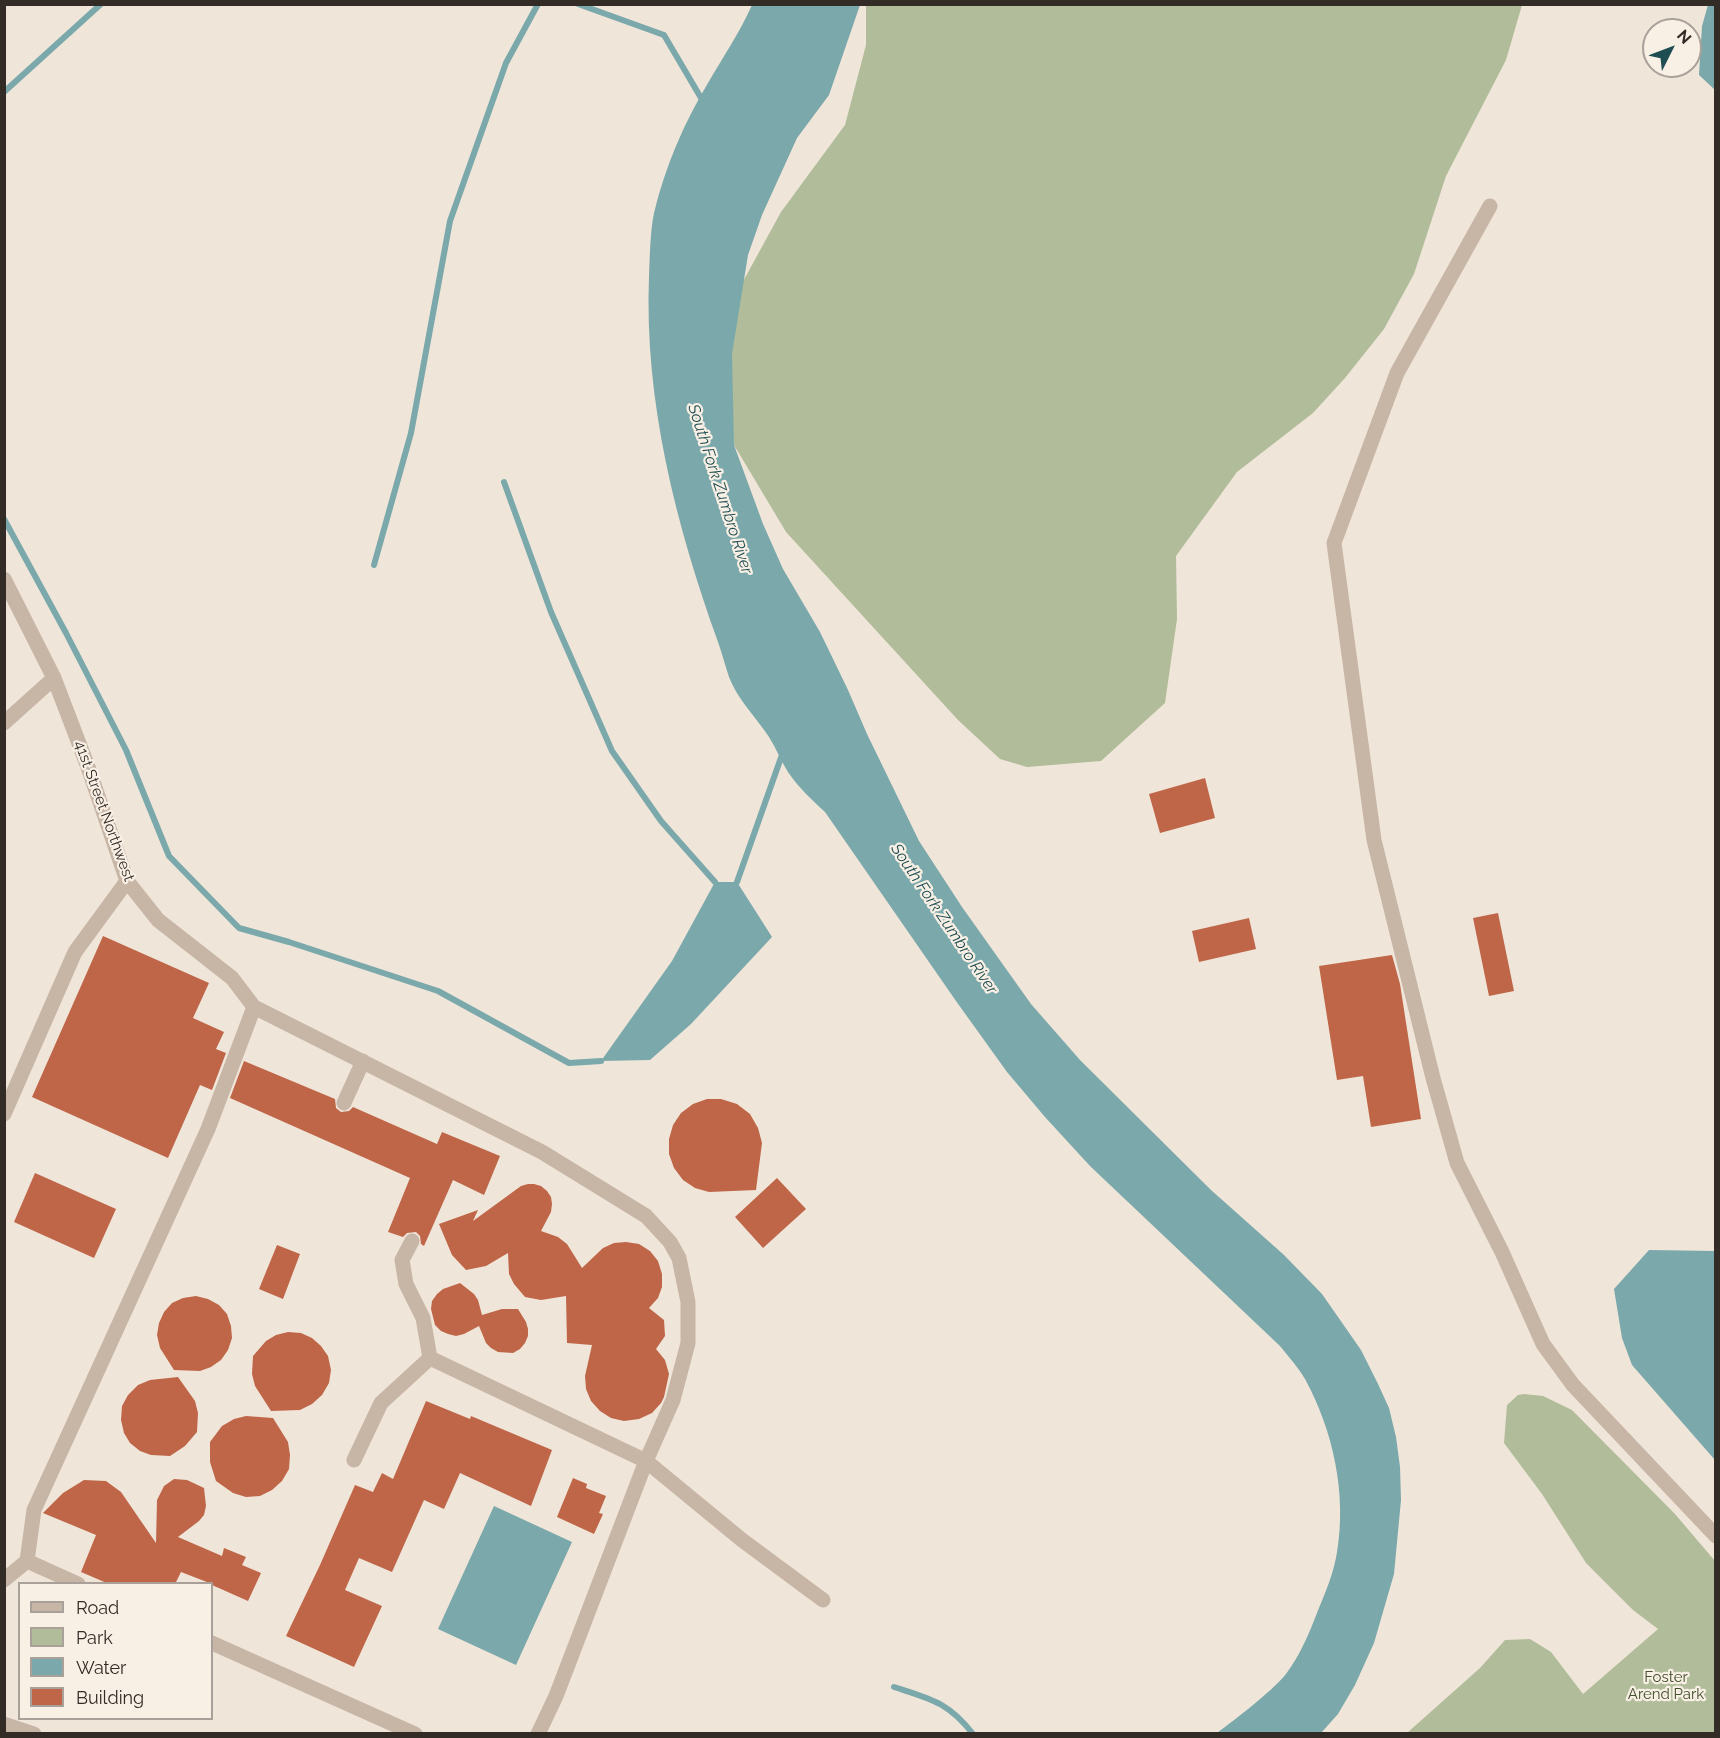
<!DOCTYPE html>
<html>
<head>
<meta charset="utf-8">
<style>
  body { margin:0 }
  #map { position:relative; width:1720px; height:1738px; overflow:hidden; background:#f0e5d9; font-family:Raleway,sans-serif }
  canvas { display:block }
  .frame { position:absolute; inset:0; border:6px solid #332b26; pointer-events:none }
  .legend { position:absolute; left:18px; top:1582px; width:195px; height:138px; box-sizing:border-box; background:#f8efe5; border:2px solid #a9a199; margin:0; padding:8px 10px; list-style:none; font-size:18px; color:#332b26 }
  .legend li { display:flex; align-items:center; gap:12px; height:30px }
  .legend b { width:30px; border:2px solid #a9a199 }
  .north { position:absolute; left:1642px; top:18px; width:60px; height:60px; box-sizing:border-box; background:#f8efe5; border:2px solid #a9a199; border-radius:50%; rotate:48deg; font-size:16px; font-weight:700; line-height:24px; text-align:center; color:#332b26 }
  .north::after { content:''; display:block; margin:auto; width:21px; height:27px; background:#1f4e52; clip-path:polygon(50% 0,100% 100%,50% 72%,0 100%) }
</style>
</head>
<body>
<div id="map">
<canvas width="1720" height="1738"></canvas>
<div class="frame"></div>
<ul class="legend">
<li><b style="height:8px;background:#c7b5a6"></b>Road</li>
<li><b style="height:16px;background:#b1bd9a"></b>Park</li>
<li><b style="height:16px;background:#7aa8ab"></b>Water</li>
<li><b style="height:16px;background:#bf6648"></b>Building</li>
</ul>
<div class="north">N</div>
</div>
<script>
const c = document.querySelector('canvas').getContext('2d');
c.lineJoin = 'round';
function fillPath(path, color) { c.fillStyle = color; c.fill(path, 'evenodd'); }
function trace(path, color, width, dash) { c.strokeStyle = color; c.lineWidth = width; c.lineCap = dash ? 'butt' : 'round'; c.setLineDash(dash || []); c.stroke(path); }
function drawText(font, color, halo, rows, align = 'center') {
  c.font = font + ' Raleway,sans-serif'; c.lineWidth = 4.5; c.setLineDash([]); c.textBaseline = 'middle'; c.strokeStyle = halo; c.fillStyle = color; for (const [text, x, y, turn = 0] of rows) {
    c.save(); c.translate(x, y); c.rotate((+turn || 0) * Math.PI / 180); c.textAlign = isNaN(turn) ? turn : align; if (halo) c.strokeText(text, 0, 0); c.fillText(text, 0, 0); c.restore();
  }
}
fillPath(new Path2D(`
  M866,5H1522L1506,60L1446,176L1414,274L1384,329L1345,378L1313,413L1237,472L1176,556L1177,619L1165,703L1101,761L1027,767L1000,759L958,720L786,532L734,445L723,318L781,212L845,125L866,45Z
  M1524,1394L1543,1396L1572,1410L1675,1514L1715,1561V1733H1407L1480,1668L1505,1640L1530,1639L1551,1652L1583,1694L1658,1629L1633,1610L1586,1563L1542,1494L1504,1443L1507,1405L1518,1395Z`), '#b1bd9a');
fillPath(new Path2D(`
  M752,5H860L829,95L797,138L762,215L748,255L732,354L734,445L763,524L783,569L820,632L848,690L867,734L919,841L962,907L1031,1004L1080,1060L1211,1190L1284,1255L1322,1294L1361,1350L1378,1384L1389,1408L1396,1437L1400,1467L1401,1500L1394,1574L1374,1643L1355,1685L1338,1714L1321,1733H1217C1237,1718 1270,1693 1286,1674C1300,1655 1309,1634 1317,1613C1325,1593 1334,1573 1337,1552C1347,1494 1333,1430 1305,1379C1298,1367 1288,1356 1280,1346L1090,1166L1045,1117L1007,1072L956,1001L825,812C812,800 798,787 788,772C781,761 776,748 769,737C755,716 738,700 729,677C725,665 722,653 718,642C676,525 644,401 649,276C650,255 650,233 654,213C665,167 684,123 708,83C723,57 740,32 752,5Z
  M1708,5H1715V90L1699,75L1702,26Z
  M715,882H737L772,937L691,1024L650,1060L601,1061L672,961Z
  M1649,1250L1715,1251V1460L1632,1365L1622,1338L1614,1289Z
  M494,1506L572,1542L516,1665L438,1629Z`), '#7aa8ab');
trace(new Path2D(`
  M578,4L664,35L704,103
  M4,92L101,4
  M504,482L551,612L612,751L661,821L715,882
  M4,519L66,633L126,750L169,856L239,928L289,942L438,991L569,1063L601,1061
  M374,565L411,433L450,221L506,63L538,4
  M737,882L783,752
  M894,1687C931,1699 948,1702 973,1734`), '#7aa8ab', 6);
fillPath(new Path2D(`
  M1205,778L1215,818L1160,833L1149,794Z
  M1498,913L1514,991L1489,996L1473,918Z
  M1249,918L1256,949L1199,962L1192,931Z
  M103,936L209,983L193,1018L224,1032L216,1049L226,1053L212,1090L200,1085L168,1158L32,1097Z
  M1392,955L1400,984L1421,1119L1371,1127L1363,1076L1337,1080L1319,966Z
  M244,1061L335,1099L336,1108L341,1112L349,1111L353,1107L437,1144L442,1132L500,1156L484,1195L453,1180L424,1246L421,1244L420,1236L416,1232L407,1233L403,1237L388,1232L410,1178L230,1098Z
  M707,1099H721L737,1104L750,1114L758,1128L762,1143L756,1190L709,1192L695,1188L683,1180L674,1168L669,1154V1139L673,1125L681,1113L693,1104Z
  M35,1173L116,1209L94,1258L14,1222Z
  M777,1178L806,1209L763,1248L735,1217Z
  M528,1184H534L541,1186L547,1191L551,1197L552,1204L551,1212L541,1231L558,1237L567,1244L582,1268L603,1248L614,1243L626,1242L639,1244L650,1251L658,1261L662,1274V1287L658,1298L649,1308L664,1320L665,1336L656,1349L665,1360L669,1374L664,1397L661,1403L652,1413L639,1419L624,1421L611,1418L600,1411L591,1401L586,1389L585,1376L592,1345L567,1343L566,1296L541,1300L525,1297L514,1284L509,1274L508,1253L486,1266L466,1270L452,1255L439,1224L478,1210L473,1221L521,1186Z
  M277,1245L300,1254L283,1299L259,1289Z
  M460,1283L474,1294L478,1300L482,1315L502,1309H518L526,1322L528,1329V1336L525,1343L520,1349L513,1353L498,1352L491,1348L486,1343L479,1326L464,1334L456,1336L448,1334L441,1331L435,1325L431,1309L432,1301L437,1294L443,1289Z
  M196,1296L208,1299L219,1305L227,1314L231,1326L232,1338L228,1350L221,1360L211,1367L200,1371L174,1370L160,1348L157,1335L159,1323L164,1312L172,1303L183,1298Z
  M288,1332L301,1333L312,1338L321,1346L328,1356L331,1370L329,1383L322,1395L312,1404L300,1410L271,1411L255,1386L252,1374L253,1356L266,1341L276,1335Z
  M178,1377L195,1401L198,1413L197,1432L185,1446L170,1456L151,1455L140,1451L130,1443L124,1433L121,1420L122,1406L128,1395L138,1385L150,1380Z
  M426,1401L470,1419L471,1416L552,1450L531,1506L460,1473L444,1509L424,1500L392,1572L359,1558L345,1590L382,1606L354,1667L286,1636L320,1565L355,1485L373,1492L382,1473L393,1479Z
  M246,1416L273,1418L288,1442L290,1455L289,1469L282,1481L272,1490L260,1496L246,1497L233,1493L216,1481L210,1462V1442L222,1426L234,1419Z
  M573,1478L587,1484L586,1488L606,1496L599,1513L603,1514L594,1534L557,1517Z
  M174,1479L187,1480L204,1488L206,1506L204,1515L199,1521L178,1537L222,1556L224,1548L246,1557L242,1565L261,1573L248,1601L212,1585V1584L181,1572L175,1584H109L81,1572L96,1535L43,1513L63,1493L84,1480L106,1481L121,1492L156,1543L157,1500L164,1486Z`), '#bf6648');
trace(new Path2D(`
  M1490,206L1397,373L1334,543L1374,840L1433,1078L1457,1163L1502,1252L1543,1344L1573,1385L1716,1536
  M4,579L54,678L88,767L127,881L158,920L232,978L254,1007L542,1152L646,1216L670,1242L679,1258L688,1302V1343L673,1400L646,1461L556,1696L538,1734
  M4,723L54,678
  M344,1103L363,1061
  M4,1114L75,952L127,881
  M412,1241L402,1260L406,1284L423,1318L430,1358
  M354,1460L381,1403L430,1358L646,1461L742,1540L823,1600
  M27,1561L78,1584
  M4,1580L27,1561L34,1510L208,1129L254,1007
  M212,1643L415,1734
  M4,1724L34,1734`), '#c7b5a6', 15);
drawText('15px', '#332b26', '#f8efe5', [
  ["41st Street Northwest",104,811,70]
]);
drawText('15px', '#42502c', '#f8efe5', [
  ["Foster",1666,1677],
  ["Arend Park",1666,1694]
]);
drawText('italic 16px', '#1f4e52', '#f8efe5', [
  ["South Fork Zumbro River",720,489,72],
  ["South Fork Zumbro River",944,919,56]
]);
</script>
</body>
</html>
